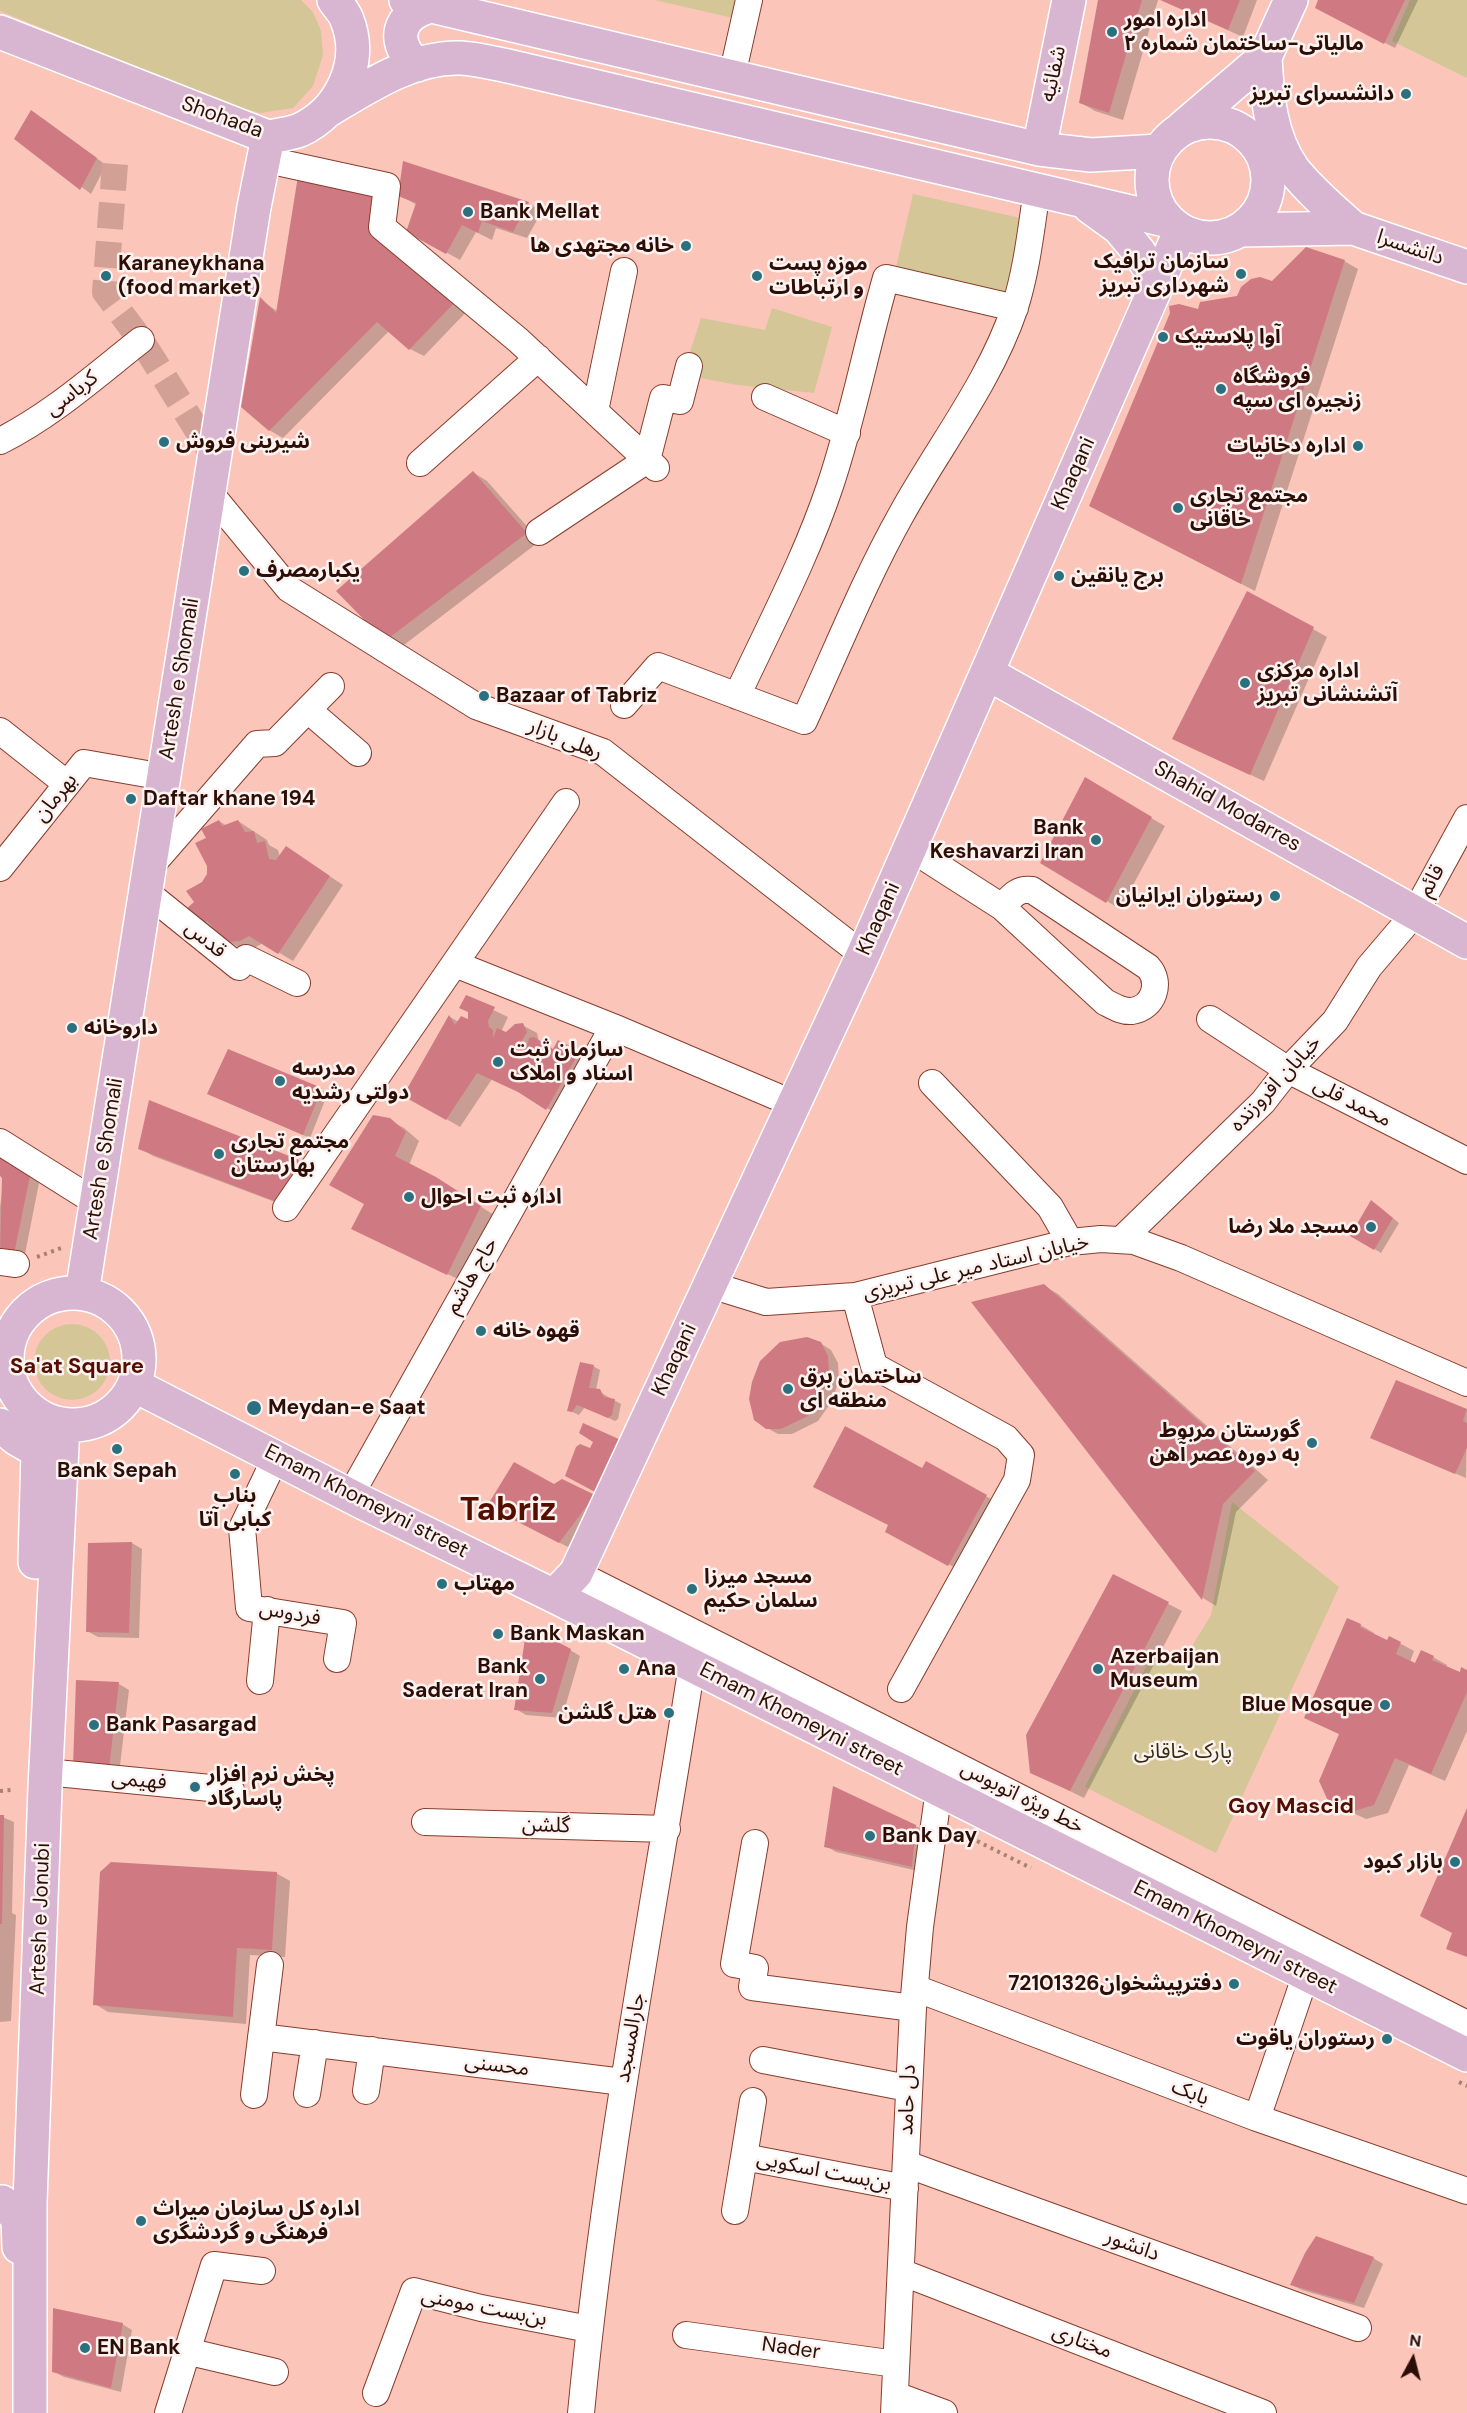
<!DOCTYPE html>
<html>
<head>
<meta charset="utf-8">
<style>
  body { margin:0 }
  #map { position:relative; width:1467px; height:2413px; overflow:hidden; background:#fbc5b9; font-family:"DM Sans",sans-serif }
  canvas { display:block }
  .north { position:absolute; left:1383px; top:2329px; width:60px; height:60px; -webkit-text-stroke:4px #fcf2f0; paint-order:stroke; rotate:7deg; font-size:16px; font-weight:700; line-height:24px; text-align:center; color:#2d0e07 }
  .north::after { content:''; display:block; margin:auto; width:21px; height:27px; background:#2d0e07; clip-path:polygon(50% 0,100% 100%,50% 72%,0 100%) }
</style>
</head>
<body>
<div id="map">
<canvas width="1467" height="2413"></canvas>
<div class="north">N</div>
</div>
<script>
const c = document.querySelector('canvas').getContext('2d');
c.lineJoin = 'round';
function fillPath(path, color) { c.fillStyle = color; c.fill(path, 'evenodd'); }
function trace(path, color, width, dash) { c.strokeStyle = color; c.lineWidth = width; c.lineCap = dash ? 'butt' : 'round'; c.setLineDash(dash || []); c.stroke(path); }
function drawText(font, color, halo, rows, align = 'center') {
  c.font = font + ' "DM Sans","Noto Sans Arabic",sans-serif'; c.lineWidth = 5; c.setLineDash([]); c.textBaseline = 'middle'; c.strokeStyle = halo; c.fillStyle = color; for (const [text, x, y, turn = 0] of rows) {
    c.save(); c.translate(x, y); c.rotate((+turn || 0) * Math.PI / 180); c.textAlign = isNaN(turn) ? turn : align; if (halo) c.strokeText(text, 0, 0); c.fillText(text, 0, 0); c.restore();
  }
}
fillPath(new Path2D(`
  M0,0H301L313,12L321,31L323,55L313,86L293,108L260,113L228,104L0,11Z
  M655,0H738L733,18Z
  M1410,0H1467V78L1392,41Z
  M913,194L1025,219L1000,316L891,289Z
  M772,308L832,327L814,393L737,385L695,377L690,352L701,318L765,330Z
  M34 1362a38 38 0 1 1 76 0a38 38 0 1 1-76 0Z
  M1232,1502L1339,1587L1216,1853L1085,1787L1155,1649L1183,1661L1211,1615Z`), '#d4c696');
fillPath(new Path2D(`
  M1099,0H1158L1123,120L1095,111L1081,103Z
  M1160,0H1257L1243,37Z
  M1320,0H1418L1395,48L1327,14Z
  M42,118L106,165L91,194L16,138Z
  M399,195L528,203L542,211L527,238L496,228L492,240L476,232L460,260L408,231L417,205Z
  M386,236L471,307L424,356L410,349L389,331L283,438L269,430L261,300L277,311Z
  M1344,261L1358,269L1255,591L1104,513L1200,311L1272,283Z
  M474,473L487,481L540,541L400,648L386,640Z
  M1313,629L1327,637L1264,781L1187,746Z
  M1085,780L1165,826L1120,909L1042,862Z
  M219,821L227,826L238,821L267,840L269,845L278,850L280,858L287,848L343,885L293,961L263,943L254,948L242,949L228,941L218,931L214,933L200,925L196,902L208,875V839Z
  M466,997L508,1017L501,1032L507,1034L522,1025L537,1033L539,1042L554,1050L559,1042L593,1060L560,1116L529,1097L492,1079L460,1127L405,1095L450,1017L459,1022H470Z
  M229,1051L328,1093L310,1138L215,1097Z
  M150,1102L299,1161L312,1169L291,1208L153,1156L140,1148Z
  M389,1120L404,1128L419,1141L409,1165L450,1187L494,1215L462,1281L353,1229L366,1204Z
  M0,1157L39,1183L24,1259L0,1251V1207L4,1177L0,1175Z
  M1378,1206L1399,1223L1381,1253L1352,1235Z
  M1044,1286L1058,1294L1268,1480L1236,1512L1216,1606L1203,1598L973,1303Z
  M820,1343L831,1350L838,1363L839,1380L832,1401L818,1421L792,1434H778L767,1428Z
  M593,1366L600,1370L596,1390L621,1404L618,1419L615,1421L585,1407L579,1415L568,1410Z
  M1397,1382L1467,1410L1466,1478L1372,1437Z
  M926,1463L1000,1504L963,1572L901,1539Z
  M554,1486L594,1496L570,1548L499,1512Z
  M132,1543L142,1549L139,1638L98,1637L87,1631Z
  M1114,1576L1182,1611L1084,1798L1031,1772Z
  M1352,1620L1374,1633L1373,1635L1388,1642L1390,1638L1414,1651L1410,1662L1416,1665L1433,1657L1447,1665L1446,1668L1460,1674L1467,1672V1731L1445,1781L1409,1765L1388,1813L1366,1819L1330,1802L1341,1735L1306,1718Z
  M570,1650L580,1656L562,1718L526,1715L516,1709Z
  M77,1682L119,1684L129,1690L119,1774L85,1772Z
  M0,1816L14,1822L12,1913L16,1915L11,2021L0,2022Z
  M916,1826L926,1832L922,1872L836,1852L826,1846Z
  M276,1873L290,1881L285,1957L250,1955L246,2024L108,2012L95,2004Z
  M1373,2258L1383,2264L1364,2308L1302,2290L1292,2285Z
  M122,2324L132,2330L121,2392L64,2377L53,2371Z`), '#0003');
fillPath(new Path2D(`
  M1098,0H1142L1109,113L1079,103Z
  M1161,0H1240L1228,30Z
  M1318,0H1405L1384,44L1315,8Z
  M31,110L97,158L80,190L14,139Z
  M403,161L529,202L513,232L482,221L478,233L462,225L446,254L406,232L416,203L398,196Z
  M298,176L377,191L373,227L458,299L409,350L377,322L269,431L241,407L260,297L276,313Z
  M1306,247L1345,260L1241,584L1089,506L1170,313L1169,306L1179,304L1198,309L1200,302L1237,296L1241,287L1251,279L1260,277L1272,281Z
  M473,471L527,533L385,641L336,591Z
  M1247,591L1314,627L1250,775L1172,739Z
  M1085,777L1152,817L1106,903L1040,863Z
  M219,820L222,826L238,820L245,832L254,831L257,843L265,841L269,859L276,860L286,846L330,876L278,954L249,936L240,941L227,942L207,921L199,927L185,910L194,902L186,891L202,882L207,874V866L195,843L206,838L201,829Z
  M466,995L495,1007L488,1021L489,1027L493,1030V1038L497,1028L506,1032L515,1024L523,1023L527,1032L516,1051L528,1043L529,1038L534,1037L553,1049L558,1040L580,1051L546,1110L518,1092L477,1073L446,1120L403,1096L449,1015L455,1025L461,1016L468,1019V1012L459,1008Z
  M228,1049L322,1088L303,1135L207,1094Z
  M149,1100L299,1160L277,1202L138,1149Z
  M373,1115L390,1118L406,1132L395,1156L436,1177L481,1206L447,1275L351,1229L364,1204L329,1185Z
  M0,1156L30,1176L14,1254L0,1251L2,1178L0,1176Z
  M1371,1200L1393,1218L1374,1250L1350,1236Z
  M1044,1284L1255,1471L1223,1504L1202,1600L971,1302Z
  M807,1337L821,1342L828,1356L829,1373L822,1395L808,1416L781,1429H766L754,1420L749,1399L752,1382L760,1361L780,1342Z
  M580,1362L594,1365L589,1388L600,1389L604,1397L615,1399L612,1415L608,1418L577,1405L572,1412L567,1411Z
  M1396,1380L1467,1409L1463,1421L1467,1423V1448L1455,1474L1370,1438Z
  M583,1423L621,1440L597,1493L565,1476L576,1447L580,1444L590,1448L593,1442L579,1433Z
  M845,1426L922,1468L926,1461L987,1495L948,1566L885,1532L888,1525L813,1487Z
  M514,1462L554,1484L562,1479L595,1495L559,1543L487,1506Z
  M132,1542L129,1633L86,1632L88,1543Z
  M1113,1574L1169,1602L1070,1791L1030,1773L1026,1735Z
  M1347,1618L1361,1624L1360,1627L1387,1640L1389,1636L1401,1642L1396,1654L1415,1663L1421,1650L1434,1656L1432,1660L1460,1672L1461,1667L1467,1670V1692L1431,1774L1395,1758L1374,1805L1351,1812L1329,1803L1319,1781L1339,1734L1304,1718Z
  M527,1626L571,1649L552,1713L514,1710Z
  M76,1680L119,1682L109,1769L73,1767Z
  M833,1786L916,1825L912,1867L824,1847Z
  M1467,1808V1957L1446,1949L1452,1933L1420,1916Z
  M0,1815H4L2,1924H0Z
  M111,1862L277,1872L272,1950L237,1948L233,2017L93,2005L100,1872Z
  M1316,2236L1374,2257L1354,2303L1290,2285L1305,2253Z
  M53,2308L123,2323L111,2388L52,2372Z`), '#cf7a83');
trace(new Path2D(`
  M115,164L105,292L141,340L214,457`), '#d2a095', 26, [26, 13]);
const minor = new Path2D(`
  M732,76L749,0
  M263,159L387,186L382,227L518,340L656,468
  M765,397L847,433
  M595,411L624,271
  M0,441C52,415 95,376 141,340
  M420,463L538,358
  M209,492L289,589L476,706L603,752L863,955
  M539,532L647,460L663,398L680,401L689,366
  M737,696C769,627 806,558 830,486C853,418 866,347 886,278L1015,308
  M624,705L658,666L804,721C836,652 864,581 901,515C939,446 990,382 1015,307C1027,269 1031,229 1037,190
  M308,710L358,753
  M0,731L67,784
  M910,848L1002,907L1105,1002C1113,1006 1122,1012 1132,1011C1154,1008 1162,982 1148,967L1032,890C1017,888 1011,897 1002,907
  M150,867L257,744L275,743L331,686
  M0,868L84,763L164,777
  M146,892L239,967L246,958L297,983
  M455,964L613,1027L794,1104
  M1210,1019L1288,1070L1467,1161
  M932,1083L1050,1207L1070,1242
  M0,1142L97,1203
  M286,1208L566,802
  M1121,1240L1263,1102L1288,1070L1335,1021L1369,967L1415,913L1467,818
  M0,1262L16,1264
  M711,1285L766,1302L855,1296L1070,1242L1101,1239L1134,1241L1181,1258L1467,1383
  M855,1296L874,1366L1006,1438L1021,1455L1017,1480L901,1689
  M0,1348L7,1349
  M276,1457L242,1528L249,1608L343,1623L337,1659
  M350,1496L613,1027
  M576,1573L1467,2024
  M260,1681L267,1610
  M46,1772L231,1790
  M425,1822L667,1829
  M755,1843L734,1964L755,1968L752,1987L913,2008
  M915,1988L1257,2118L1467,2191
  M261,2037L623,2082
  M763,2060L908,2088
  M366,2091L372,2050
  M307,2094L315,2043
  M254,2095L270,1965
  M753,2101L744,2157L905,2188
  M1257,2118L1306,1974
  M906,2164L1358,2328
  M735,2211L744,2157
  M901,2272L1263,2413
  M686,2335L896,2364
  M186,2351L275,2372
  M376,2393L414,2291L481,2308L589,2329
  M895,2395L944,2413
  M168,2413L214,2265L262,2271
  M581,2413C605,2162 653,1914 692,1665
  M894,2413L913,2008L920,1927L939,1789`);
const major = new Path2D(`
  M406,0L1039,149L1091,155L1159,151
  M0,32L268,137C278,135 290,134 300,130C341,111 364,62 347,20C345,13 338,6 334,0
  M1265,57C1267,96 1270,136 1293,169C1310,191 1333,210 1353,228
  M417,65C390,42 398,14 431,6
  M327,111C367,87 413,56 461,58C477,59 492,63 508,66L1169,221
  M1152 180a58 58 0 1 1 116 0a58 58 0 1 1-116 0Z
  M1182,128L1265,57L1291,0
  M1039,149L1069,0
  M1090,207L1119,228L1139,252L1158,282
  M1240,230L1353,228L1467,267
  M987,673L1467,942
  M7 1359a66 66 0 1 1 132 0a66 66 0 1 1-132 0Z
  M82,1293L254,207L268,137
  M134,1385L364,1503L554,1596L1467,2055
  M0,1425L17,1439L38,1451L35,1562
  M554,1596L576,1573L863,955L1181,230
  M2,2202L18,2218L19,2247
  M30,2413V2202L45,1788L63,1425`);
trace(minor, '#883d2d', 28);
trace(major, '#fff', 36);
trace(new Path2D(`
  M37,1257L64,1247
  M0,1791L11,1790
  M957,1831L1031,1868
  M1459,2082L1467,2086`), '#ac7f75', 4, [3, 4.5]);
trace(minor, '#fff', 26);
trace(major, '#d8b5d1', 33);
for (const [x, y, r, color] of [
  [1112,32,6,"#2a707e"],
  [1406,94,6,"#2a707e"],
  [468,212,6,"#2a707e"],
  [686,246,6,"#2a707e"],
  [1241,274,6,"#2a707e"],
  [106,276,6,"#2a707e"],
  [757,276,6,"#2a707e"],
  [1163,337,6,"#2a707e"],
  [1221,389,6,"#2a707e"],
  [164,442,6,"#2a707e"],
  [1358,446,6,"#2a707e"],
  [1178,508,6,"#2a707e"],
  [244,571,6,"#2a707e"],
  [1059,576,6,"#2a707e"],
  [1245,683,6,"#2a707e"],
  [484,696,6,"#2a707e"],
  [131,799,6,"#2a707e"],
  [1096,840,6,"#2a707e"],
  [1275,896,6,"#2a707e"],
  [72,1028,6,"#2a707e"],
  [498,1062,6,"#2a707e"],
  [280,1081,6,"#2a707e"],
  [219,1154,6,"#2a707e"],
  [409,1197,6,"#2a707e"],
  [1371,1227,6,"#2a707e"],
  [481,1331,6,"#2a707e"],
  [788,1389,6,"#2a707e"],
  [254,1408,8,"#2a707e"],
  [1312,1443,6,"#2a707e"],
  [117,1449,6,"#2a707e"],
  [235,1474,6,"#2a707e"],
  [442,1584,6,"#2a707e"],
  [692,1589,6,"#2a707e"],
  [498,1634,6,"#2a707e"],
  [624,1669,6,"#2a707e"],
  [1098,1669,6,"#2a707e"],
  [540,1679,6,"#2a707e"],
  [1385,1705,6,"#2a707e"],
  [669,1713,6,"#2a707e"],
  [94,1725,6,"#2a707e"],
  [195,1787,6,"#2a707e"],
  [870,1836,6,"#2a707e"],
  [1455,1862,6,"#2a707e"],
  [1234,1984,6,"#2a707e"],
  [1387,2039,6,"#2a707e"],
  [141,2221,6,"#2a707e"],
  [85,2348,6,"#2a707e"]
]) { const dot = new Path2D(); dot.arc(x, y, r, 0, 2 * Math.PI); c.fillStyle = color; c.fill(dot); trace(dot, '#fcf2f0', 2); }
drawText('bold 21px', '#2d0e07', '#fcf2f0', [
  ["اداره امور",1124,20],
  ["مالیاتی-ساختمان شماره ۲",1124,44],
  ["دانشسرای تبریز",1394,94,"right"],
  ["Bank Mellat",480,212],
  ["خانه مجتهدی ها",674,246,"right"],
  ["سازمان ترافیک",1229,262,"right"],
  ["شهرداری تبریز",1229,286,"right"],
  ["Karaneykhana",118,264],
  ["(food market)",118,288],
  ["موزه پست",769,264],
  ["و ارتباطات",769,288],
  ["آوا پلاستیک",1175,337],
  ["فروشگاه",1233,377],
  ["زنجیره ای سپه",1233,401],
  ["شیرینی فروش",176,442],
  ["اداره دخانیات",1346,446,"right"],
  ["مجتمع تجاری",1190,496],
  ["خاقانی",1190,520],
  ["یکبارمصرف",256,571],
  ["برج یانقین",1071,576],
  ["اداره مرکزی",1257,671],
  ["آتشنشانی تبریز",1257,695],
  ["Bazaar of Tabriz",496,696],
  ["Daftar khane 194",143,799],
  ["Bank",1084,828,"right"],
  ["Keshavarzi Iran",1084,852,"right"],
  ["رستوران ایرانیان",1263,896,"right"],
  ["داروخانه",84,1028],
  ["سازمان ثبت",510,1050],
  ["اسناد و املاک",510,1074],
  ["مدرسه",292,1069],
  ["دولتی رشدیه",292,1093],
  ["مجتمع تجاری",231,1142],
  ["بهارستان",231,1166],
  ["اداره ثبت احوال",421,1197],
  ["مسجد ملا رضا",1359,1227,"right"],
  ["قهوه خانه",493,1331],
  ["ساختمان برق",800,1377],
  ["منطقه ای",800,1401],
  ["Meydan-e Saat",268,1408],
  ["گورستان مربوط",1300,1431,"right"],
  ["به دوره عصر آهن",1300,1455,"right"],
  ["Bank Sepah",117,1471,"center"],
  ["بناب",235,1496,"center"],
  ["کبابی آتا",235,1520,"center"],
  ["مسجد میرزا",704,1577],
  ["سلمان حکیم",704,1601],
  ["مهتاب",454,1584],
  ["Bank Maskan",510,1634],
  ["Azerbaijan",1110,1657],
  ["Museum",1110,1681],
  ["Bank",528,1667,"right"],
  ["Saderat Iran",528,1691,"right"],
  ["Ana",636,1669],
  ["Blue Mosque",1373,1705,"right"],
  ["هتل گلشن",657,1713,"right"],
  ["Bank Pasargad",106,1725],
  ["پخش نرم افزار",207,1775],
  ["پاسارگاد",207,1799],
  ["Bank Day",882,1836],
  ["بازار کبود",1443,1862,"right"],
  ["دفترپیشخوان72101326",1222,1984,"right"],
  ["رستوران یاقوت",1375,2039,"right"],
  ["اداره کل سازمان میراث",153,2209],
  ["فرهنگی و گردشگری",153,2233],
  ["EN Bank",97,2348]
], 'left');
drawText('21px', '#2d0e07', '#fcf2f0', [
  ["شفائیه",1054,74,-78],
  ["Shohada",222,118,20],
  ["دانشسرا",1410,248,19],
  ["کرباسی",72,394,-38],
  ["Khaqani",1074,474,-66],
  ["Artesh e Shomali",180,679,-81],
  ["رهلی بازار",565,740,22],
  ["بهرمان",56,798,-51],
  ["Shahid Modarres",1227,807,29],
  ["قائم",1432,881,-61],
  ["Khaqani",879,919,-66],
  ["قدس",205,940,39],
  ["خیابان افروزنده",1276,1084,-47],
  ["محمد قلی",1352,1103,27],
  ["Artesh e Shomali",104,1159,-81],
  ["خیابان استاد میر علی تبریزی",976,1268,-13],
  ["حاج هاشم",472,1276,-60],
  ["Khaqani",675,1360,-65],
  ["Emam Khomeyni street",366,1502,27],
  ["فردوس",290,1614,10],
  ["Emam Khomeyni street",801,1720,27],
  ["فهیمی",139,1781,5],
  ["خط ویژه اتوبوس",1022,1798,27],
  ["گلشن",546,1826,2],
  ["Artesh e Jonubi",41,1919,-88],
  ["Emam Khomeyni street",1235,1938,27],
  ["جارالمسجد",631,2038,-80],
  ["محسنی",497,2066,7],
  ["بابک",1190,2093,21],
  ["دل حامد",908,2100,-88],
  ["بن‌بست اسکویی",824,2172,11],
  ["دانشور",1132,2246,20],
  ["بن‌بست مومنی",484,2308,11],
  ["مختاری",1082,2342,21],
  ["Nader",791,2349,8]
]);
drawText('21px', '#362d10', '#fcf2f0', [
  ["پارک خاقانی",1183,1752]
]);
drawText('bold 22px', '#550d00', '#fcf2f0', [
  ["Sa'at Square",77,1367],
  ["Goy Mascid",1291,1807]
]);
drawText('bold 33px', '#550d00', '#fcf2f0', [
  ["Tabriz",508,1511]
]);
</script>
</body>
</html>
